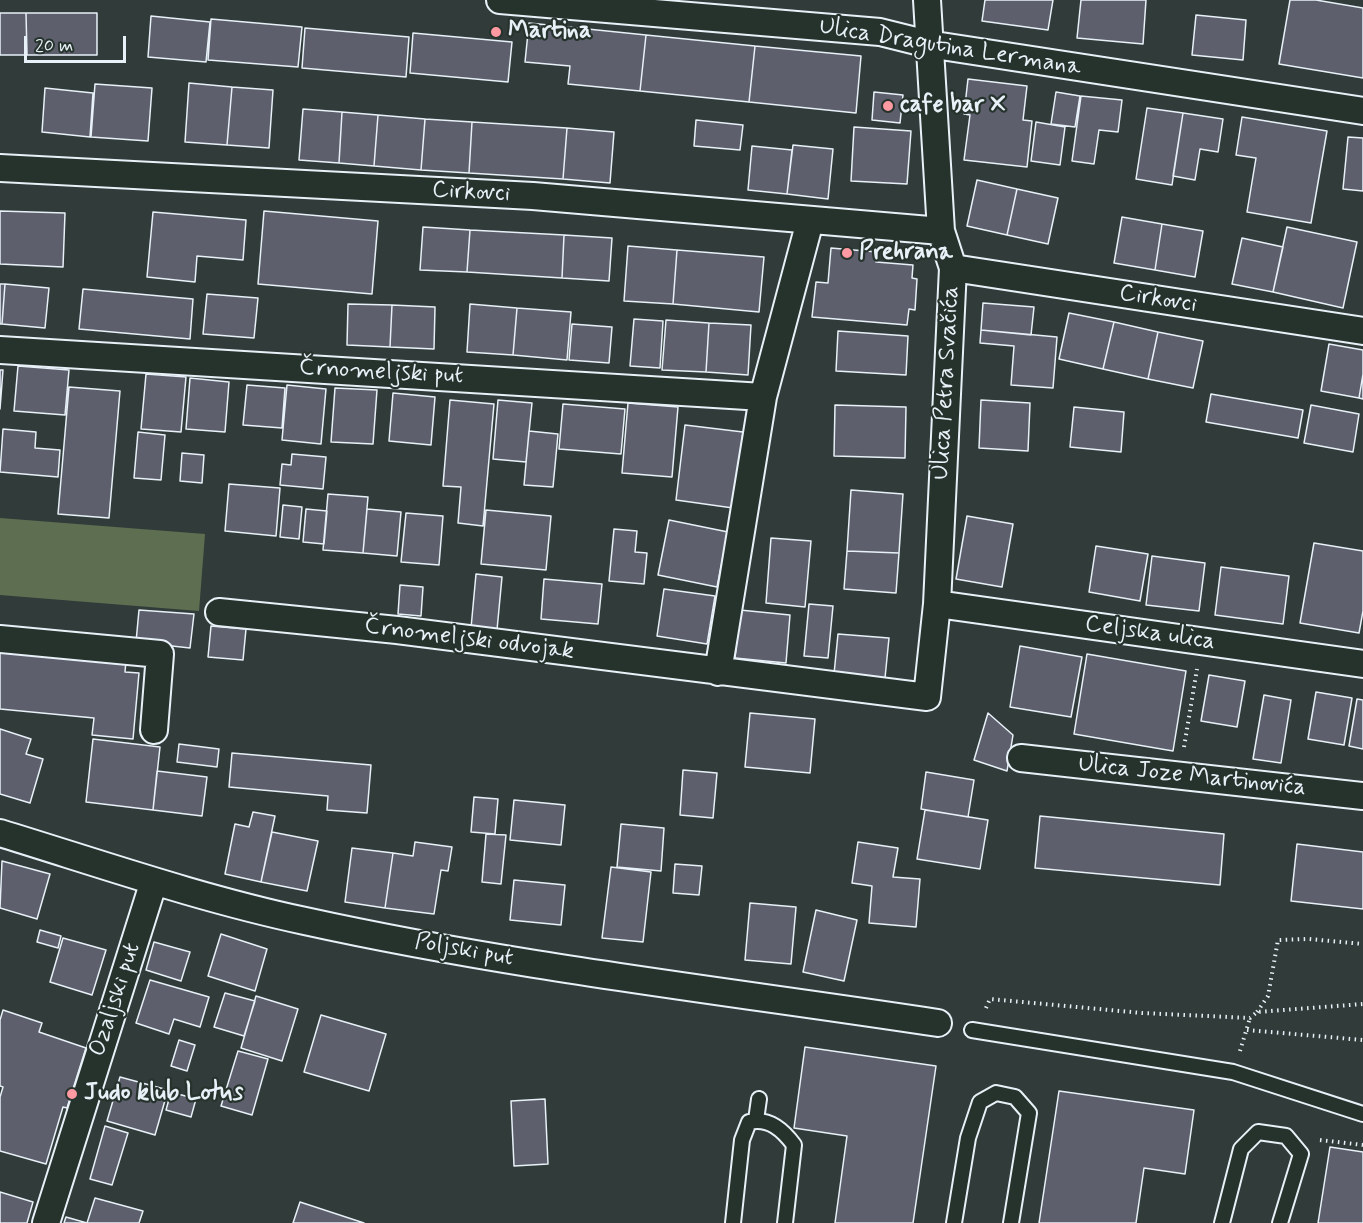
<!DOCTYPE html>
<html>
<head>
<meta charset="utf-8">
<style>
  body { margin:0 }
  #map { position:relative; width:1363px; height:1223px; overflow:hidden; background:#313c3a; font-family:Mynerve,sans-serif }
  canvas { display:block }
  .scale { position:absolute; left:24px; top:36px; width:102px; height:27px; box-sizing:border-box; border:3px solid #e8f1f8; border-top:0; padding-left:8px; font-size:18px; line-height:21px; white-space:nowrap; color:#e8f1f8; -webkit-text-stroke:4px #26332d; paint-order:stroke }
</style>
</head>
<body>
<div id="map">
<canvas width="1363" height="1223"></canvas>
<div class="scale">20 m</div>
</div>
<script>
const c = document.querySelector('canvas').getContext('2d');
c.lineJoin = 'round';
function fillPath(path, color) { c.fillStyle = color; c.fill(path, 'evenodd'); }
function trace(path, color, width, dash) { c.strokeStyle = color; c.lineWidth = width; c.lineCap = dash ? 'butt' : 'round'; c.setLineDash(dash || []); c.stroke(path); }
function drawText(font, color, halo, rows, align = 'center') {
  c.font = font + ' Mynerve,sans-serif'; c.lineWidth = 4.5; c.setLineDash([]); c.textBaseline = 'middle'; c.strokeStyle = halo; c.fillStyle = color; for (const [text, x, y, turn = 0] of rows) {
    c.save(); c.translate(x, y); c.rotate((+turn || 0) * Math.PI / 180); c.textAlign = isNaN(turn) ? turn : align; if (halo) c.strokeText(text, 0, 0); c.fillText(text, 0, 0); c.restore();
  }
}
fillPath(new Path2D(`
  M0,518L205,534L199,611L0,595Z`), '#5e6f51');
const building = new Path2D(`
  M985,0H1053L1048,30L982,21Z
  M1081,0H1146L1143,44L1077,38Z
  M1290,0H1316L1363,8V78L1279,64Z
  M0,13H26L27,55H0Z
  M26,13H97V55H27Z
  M1196,15L1246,20L1243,60L1192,55Z
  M151,16L210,22L206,62L148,57Z
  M211,19L302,27L298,67L208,60Z
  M529,23L646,35L640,91L568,84L570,66L525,62Z
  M305,28L409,37L406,77L302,68Z
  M413,33L512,42L508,82L410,73Z
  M646,35L755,46L749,102L640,91Z
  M755,46L861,56L856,113L749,102Z
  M968,79L1027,86L1023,120L1032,121L1027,167L964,160L970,115L964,114Z
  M189,83L232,87L227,145L185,142Z
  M95,84L152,88L148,141L91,137Z
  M232,87L273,90L269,148L227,145Z
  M45,88L93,93L90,137L42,132Z
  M874,92L903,95L900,123L872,120Z
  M1056,92L1080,96L1075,127L1051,124Z
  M1081,96L1122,100L1118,132L1099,130L1094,164L1072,161Z
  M1147,108L1183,113L1172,185L1136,179Z
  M303,109L342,112L339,163L299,160Z
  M342,112L378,115L374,166L339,163Z
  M1183,113L1223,119L1218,152L1200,149L1195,180L1173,176Z
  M378,115L425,119L421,170L374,166Z
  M1242,117L1327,131L1311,223L1247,212L1256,158L1236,155Z
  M425,119L472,122L469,173L421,170Z
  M696,120L743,125L740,150L694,146Z
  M472,122L567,128L563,179L469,173Z
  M1036,122L1065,127L1060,165L1031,161Z
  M854,127L911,131L907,184L851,181Z
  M567,128L614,132L610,183L563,179Z
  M1348,137L1363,138V191L1343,189Z
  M793,145L833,149L828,199L787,194Z
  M752,146L792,150L787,194L748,190Z
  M977,180L1017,189L1007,235L967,226Z
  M1017,189L1058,198L1048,244L1007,235Z
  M0,211L65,213L63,267L0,264Z
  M264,211L378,221L372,294L258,284Z
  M153,212L246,220L243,260L197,256L195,282L147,277Z
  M1122,217L1162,224L1155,270L1114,263Z
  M1162,224L1203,231L1195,277L1155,270Z
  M423,227L470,230L467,272L420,270Z
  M1287,227L1357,242L1343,308L1273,292Z
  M470,230L564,235L562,278L467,272Z
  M564,235L612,238L609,281L562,278Z
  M1242,238L1283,247L1273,292L1232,284Z
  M628,246L677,250L673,304L624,301Z
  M831,248L877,252L876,262L913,265L912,278L917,279L915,310L909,309L907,325L812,317L816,282L828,283Z
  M677,250L764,257L759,312L673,304Z
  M0,284H5L2,324H0Z
  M5,284L49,288L45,328L2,324Z
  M83,289L193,299L190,339L79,329Z
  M207,294L258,298L254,338L203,334Z
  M983,303L1034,307L1031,335L981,330Z
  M348,304L392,305L390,347L347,345Z
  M470,304L517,308L513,355L467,352Z
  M392,305L435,307L434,349L390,347Z
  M517,308L571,312L567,360L513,355Z
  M1069,313L1114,322L1103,369L1059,359Z
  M634,319L663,321L660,368L630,366Z
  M666,320L709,323L706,372L662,370Z
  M1114,322L1158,332L1148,379L1103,369Z
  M709,323L751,325L748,375L706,372Z
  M572,324L612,327L609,363L569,360Z
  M981,330L1057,337L1053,388L1011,385L1014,346L980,343Z
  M838,331L908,336L906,375L836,371Z
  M1158,332L1203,341L1193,388L1148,379Z
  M1329,344L1363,350V374L1359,398L1321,391Z
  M18,366L69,370L65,415L14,411Z
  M0,370H3L0,409Z
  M146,374L186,377L181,432L141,429Z
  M1363,374V399L1359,398Z
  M190,378L229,382L225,432L186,429Z
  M247,385L285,388L282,428L243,425Z
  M287,385L326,389L321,444L282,440Z
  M69,387L120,391L109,518L58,514Z
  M335,388L377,390L373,444L331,442Z
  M393,393L435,397L431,445L389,441Z
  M1211,394L1303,410L1298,438L1206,422Z
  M450,400L494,404L483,526L458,523L461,487L443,486Z
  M498,400L532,403L526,462L493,459Z
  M981,400L1030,403L1028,451L979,448Z
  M628,403L678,407L672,477L622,473Z
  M563,404L625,409L621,454L559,449Z
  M835,405L906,407L905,458L834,456Z
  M1311,405L1359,414L1353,452L1304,443Z
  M1074,407L1124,412L1121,452L1070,447Z
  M685,425L743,432L733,508L676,500Z
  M3,429L36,432L35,448L60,450L58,477L0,472Z
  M529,431L558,434L553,487L524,485Z
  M138,432L165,435L161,480L134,478Z
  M182,453L204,455L202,483L180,481Z
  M292,454L326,457L323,489L280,485L282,464L291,465Z
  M229,484L280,488L276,536L225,531Z
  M851,490L903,494L899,553L847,551Z
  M328,494L368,497L363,553L323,550Z
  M283,505L302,507L299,539L280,537Z
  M306,509L327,511L324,544L303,542Z
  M367,509L401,512L397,556L363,553Z
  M486,510L551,516L546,570L481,564Z
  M406,513L443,516L439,565L401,562Z
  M967,516L1013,524L1002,587L956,579Z
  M669,520L728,532L717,587L658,575Z
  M614,529L637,531L635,552L647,553L644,584L609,581Z
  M771,538L811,541L805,607L766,603Z
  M1314,543L1363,551V611L1359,633L1300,623Z
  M1096,546L1148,554L1140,601L1089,592Z
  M847,551L899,553L896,593L844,589Z
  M1152,556L1205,563L1199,611L1146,605Z
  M1221,567L1289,576L1283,624L1215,615Z
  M476,574L502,577L497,630L471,628Z
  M544,579L602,584L598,624L541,619Z
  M400,585L423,587L421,616L398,614Z
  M664,589L715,596L707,644L657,636Z
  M809,604L833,606L828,658L804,656Z
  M139,610L194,614L190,648L136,642Z
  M740,610L790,615L786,663L735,658Z
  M211,626L246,629L243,660L208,657Z
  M838,634L889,638L885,678L834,674Z
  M1020,646L1082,657L1071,717L1010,707Z
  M0,649L126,661L125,672L139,673L133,739L92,735L94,718L0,709Z
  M1087,654L1186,671L1173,751L1074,734Z
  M1209,675L1245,681L1237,727L1201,721Z
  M1316,692L1352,698L1344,745L1308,739Z
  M1264,695L1291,700L1281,763L1253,759Z
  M1357,699L1363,700V749L1349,746Z
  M750,713L815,719L810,773L745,767Z
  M988,713L1013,735L1007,771L974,760Z
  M0,729L31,739L26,754L43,759L30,803L0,794Z
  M93,739L160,747L153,810L86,802Z
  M179,744L219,749L217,767L177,762Z
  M232,753L371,765L367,813L327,810L328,796L229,787Z
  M683,770L717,773L713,818L680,815Z
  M157,771L207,777L202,816L153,810Z
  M926,772L974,780L968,817L921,809Z
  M474,797L498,799L495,834L471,832Z
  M514,800L565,805L561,845L510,840Z
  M925,810L988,820L980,869L917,859Z
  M253,812L275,816L261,882L225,874L235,824L249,827Z
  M1040,816L1224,834L1220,885L1035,868Z
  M621,824L664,828L661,871L617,867Z
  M272,832L318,841L307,891L261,882Z
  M486,834L506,835L501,884L482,882Z
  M415,842L452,847L448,871L441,870L434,914L385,908L393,853L413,856Z
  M858,842L898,848L893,877L920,879L916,927L869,923L872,886L852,883Z
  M1297,844L1363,852V909L1291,901Z
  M352,848L393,853L385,908L345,902Z
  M2,861L50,874L37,919L0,908Z
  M675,864L702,866L699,895L673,893Z
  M611,867L651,872L643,942L602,938Z
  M514,880L565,885L561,925L510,920Z
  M750,903L796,907L791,964L745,960Z
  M816,910L857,920L844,981L803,972Z
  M40,930L61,936L58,948L37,942Z
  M221,934L267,949L255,991L208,976Z
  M63,938L106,950L92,995L50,982Z
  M154,942L190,952L181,981L146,970Z
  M150,980L209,997L200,1027L174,1019L169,1034L136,1023Z
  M225,993L255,1001L244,1036L214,1027Z
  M256,996L298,1009L282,1061L241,1048Z
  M3,1010L42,1023L39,1032L86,1048L67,1108L63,1107L46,1164L0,1151V1097L3,1087L0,1086V1020Z
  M321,1015L386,1034L369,1091L304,1072Z
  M179,1040L195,1045L187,1071L171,1066Z
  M805,1047L936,1066L913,1223H835L847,1136L794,1128Z
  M238,1051L268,1059L252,1115L221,1106Z
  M120,1077L168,1090L155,1135L107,1121Z
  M1059,1091L1194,1110L1185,1174L1144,1168L1136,1223H1039Z
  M171,1092L196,1099L191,1117L166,1110Z
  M545,1099L548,1164L514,1166L511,1101Z
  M105,1126L128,1133L112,1185L90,1179Z
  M1330,1147L1363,1152V1223H1318Z
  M0,1192L33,1202L27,1223H0Z
  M95,1198L143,1211L139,1223H87Z
  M300,1202L364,1223H293Z
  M66,1217L87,1223H64Z`);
fillPath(building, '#5d5f6c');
trace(building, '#e8f1f8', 1.5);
const lane = new Path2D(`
  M972,1030L1233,1072L1363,1114
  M756,1120L759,1099
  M733,1223L742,1140L749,1122C769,1117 783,1130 794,1145L785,1223
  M954,1223L968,1138L980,1102L996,1093L1015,1097L1029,1113L1011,1223
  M1222,1223L1241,1149L1258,1132L1286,1136L1301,1154L1280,1223`);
const street = new Path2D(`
  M500,0L880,32L928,44L1363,111
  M0,168L533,196L941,231
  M953,268L1363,331
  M0,350L763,397
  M937,604L1363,664
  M219,612L397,630L927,697L937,604L953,268L941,231L927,0
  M0,639L160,654L154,730
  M718,672L763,397L810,221
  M1021,758L1363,796
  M0,833C101,864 202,899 305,921C514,967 727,991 938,1023
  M46,1223L154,881`);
trace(lane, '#e8f1f8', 18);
trace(street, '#e8f1f8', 30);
trace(new Path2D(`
  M1184,747L1197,669
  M986,1008L990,999L1142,1013L1250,1018L1257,1012L1363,1004
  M1257,1012L1268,996L1278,940L1309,939L1363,944
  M1247,1030L1363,1040
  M1240,1051L1250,1018
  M1320,1140L1363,1145`), '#e8f1f8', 4, [1.5, 4.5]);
trace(lane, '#26332d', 14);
trace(street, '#26332d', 26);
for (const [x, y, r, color] of [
  [496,32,6,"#ff9aa2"],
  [888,106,6,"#ff9aa2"],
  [847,253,6,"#ff9aa2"],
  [72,1094,6,"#ff9aa2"]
]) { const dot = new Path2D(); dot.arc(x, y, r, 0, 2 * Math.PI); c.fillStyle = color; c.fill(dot); trace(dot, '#26332d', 2); }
drawText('bold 24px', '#e8f1f8', '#26332d', [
  ["Martina",508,32],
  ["cafe bar X",900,106],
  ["Prehrana",859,253],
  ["Judo klub Lotus",84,1094]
], 'left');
drawText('24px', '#e8f1f8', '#26332d', [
  ["Ulica Dragutina Lermana",950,48,9],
  ["Cirkovci",471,193,3],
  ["Cirkovci",1158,300,9],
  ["Črnomeljski put",381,373,3],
  ["Ulica Petra Svačića",947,383,-87],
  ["Celjska ulica",1150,634,8],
  ["Črnomeljski odvojak",469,640,7],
  ["Ulica Joze Martinovića",1192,777,6],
  ["Poljski put",464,951,10],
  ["Ozaljski put",116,1000,-72]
]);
</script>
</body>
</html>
